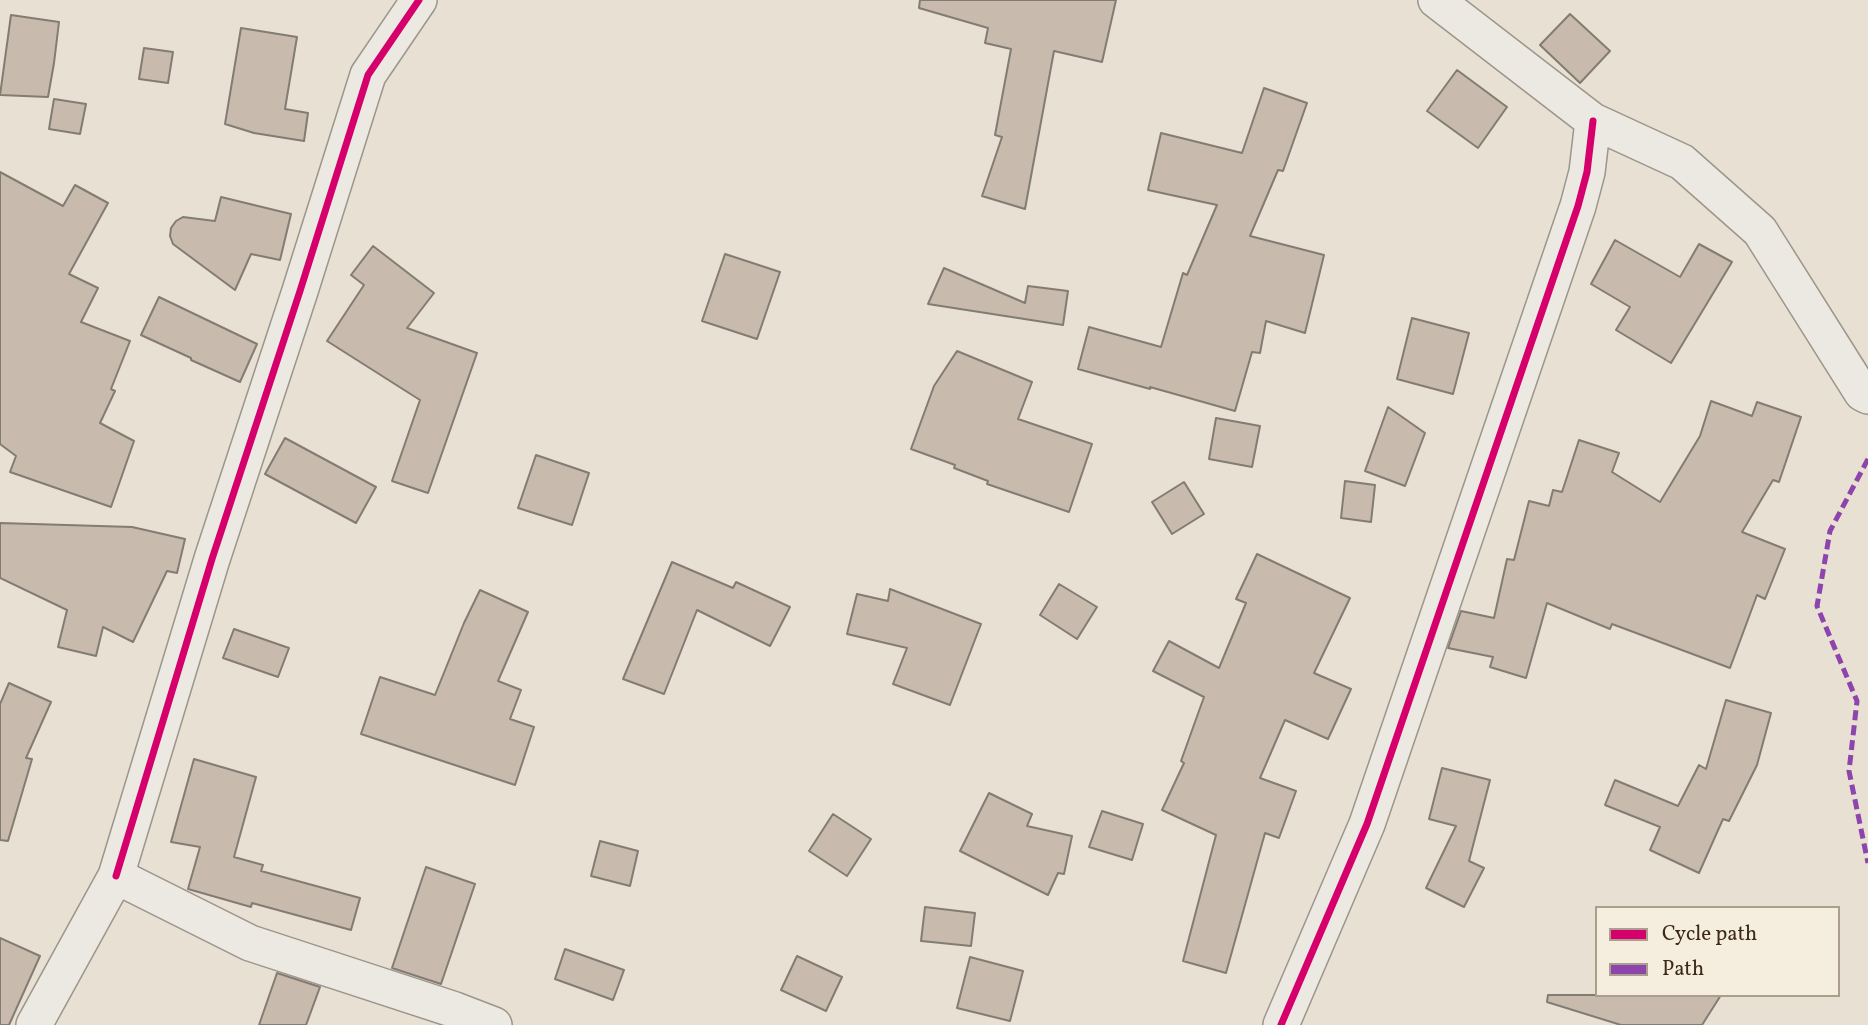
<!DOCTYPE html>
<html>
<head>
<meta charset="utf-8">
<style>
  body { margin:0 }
  #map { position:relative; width:1868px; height:1025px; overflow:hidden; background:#e8e0d2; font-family:Vollkorn,serif }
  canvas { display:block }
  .legend { position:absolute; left:1595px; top:906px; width:245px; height:91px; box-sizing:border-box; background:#f5eddd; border:2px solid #ab9e8f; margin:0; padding:9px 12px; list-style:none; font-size:21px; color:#3d2819 }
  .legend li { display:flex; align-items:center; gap:14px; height:35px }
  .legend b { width:35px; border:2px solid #ab9e8f }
</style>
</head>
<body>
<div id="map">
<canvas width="1868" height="1025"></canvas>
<ul class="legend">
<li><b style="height:9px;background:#d6006c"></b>Cycle path</li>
<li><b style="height:9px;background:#8e44ad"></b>Path</li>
</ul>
</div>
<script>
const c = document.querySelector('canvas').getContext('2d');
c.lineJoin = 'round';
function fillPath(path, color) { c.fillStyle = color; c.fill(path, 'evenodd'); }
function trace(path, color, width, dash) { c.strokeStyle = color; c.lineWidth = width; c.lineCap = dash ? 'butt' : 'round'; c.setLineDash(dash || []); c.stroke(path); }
const building = new Path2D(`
  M920,0H1116L1102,62L1054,51L1025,209L982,196L1002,137L995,135L1011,49L985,43L988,28L919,8Z
  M1570,14L1610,51L1580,83L1540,45Z
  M11,15L59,22L54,63L48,97L0,95Z
  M241,28L297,37L285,109L308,113L304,141L254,133L225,124Z
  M144,48L173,52L168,83L139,79Z
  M1457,70L1507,107L1478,148L1427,111Z
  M1264,88L1307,103L1283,171L1278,170L1250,236L1324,255L1305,333L1266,321L1260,353L1252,352L1235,411L1150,387V389L1078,369L1089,327L1161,347L1183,273L1187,275L1217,205L1148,190L1161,133L1242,153Z
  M54,99L86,104L80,134L49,129Z
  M0,172L63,206L75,185L108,203L69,274L98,288L81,322L130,341L111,389L115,391L100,423L134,441L111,507L10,472L16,456L0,444Z
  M221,197L291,214L280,260L251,254L235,290L173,244L170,236L171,228L176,221L183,217L215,221Z
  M1615,240L1680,277L1699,244L1732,262L1671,363L1616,330L1630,307L1591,284Z
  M373,246L434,293L407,328L477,353L428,493L392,481L420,400L327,341L364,285L351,275Z
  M725,254L780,272L757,339L702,321Z
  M944,268L1025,303L1028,286L1068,291L1063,325L928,304Z
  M159,297L257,344L240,382L191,360V358L141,335Z
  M1412,318L1469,333L1453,394L1397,379Z
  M957,351L1032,382L1018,419L1092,444L1069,512L987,484L988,481L954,468L955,465L911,449L934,386Z
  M1711,401L1752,416L1757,402L1801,417L1779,482L1773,480L1742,532L1785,549L1765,599L1757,595L1730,668L1612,624L1610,629L1547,603L1526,678L1490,667L1493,657L1448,648L1461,611L1494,618L1507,559L1514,560L1529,501L1549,506L1553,490L1562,492L1579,440L1619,453L1612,472L1660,502L1700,436Z
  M1388,407L1425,433L1405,486L1365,471Z
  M1216,418L1260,426L1252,467L1209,459Z
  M285,438L376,487L356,523L265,474Z
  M536,455L589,473L572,525L518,508Z
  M1345,481L1375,485L1371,522L1341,518Z
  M1184,482L1204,514L1172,534L1152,502Z
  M0,523L132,527L185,539L177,573L167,571L133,642L103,627L96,656L58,647L67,610L0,578Z
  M1257,554L1350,598L1314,673L1351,689L1328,739L1285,720L1260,778L1296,791L1279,838L1265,833L1226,973L1183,961L1216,835L1162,810L1184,763L1181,761L1204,697L1153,671L1169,641L1219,668L1246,603L1236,599Z
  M672,562L733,588L736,582L790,607L770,646L697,610L664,694L623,679Z
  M1059,584L1097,607L1077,639L1040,615Z
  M890,589L981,624L950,705L893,684L907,648L847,634L857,594L888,601Z
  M480,590L528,612L498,681L521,690L510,719L534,727L515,785L361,734L380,677L435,695L464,623Z
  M234,629L289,648L278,677L223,658Z
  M9,683L51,702L26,758L32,759L8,841L0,840V704Z
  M1726,700L1771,713L1757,765L1729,821L1723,819L1699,873L1650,850L1660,827L1605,805L1615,780L1678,806L1699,765L1706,769Z
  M194,759L256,777L234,857L263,865L261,871L360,898L351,930L252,903L251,907L188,889L200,847L171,842Z
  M1442,768L1490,780L1469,861L1484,868L1464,907L1426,888L1456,826L1429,819Z
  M989,793L1032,814L1027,826L1072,836L1064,874L1058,873L1048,895L960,851Z
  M1102,811L1143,824L1132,860L1089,847Z
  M833,814L871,839L847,876L809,851Z
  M600,841L638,851L630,886L591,876Z
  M426,867L475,884L441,984L392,968Z
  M925,907L975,913L971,946L921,941Z
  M0,938L40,956L9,1025H0Z
  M565,949L624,970L613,1000L555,979Z
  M797,956L842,977L826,1011L781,990Z
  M970,957L1023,971L1010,1021L957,1008Z
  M277,973L320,987L306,1025H259Z
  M1548,995H1721L1702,1025H1621L1547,1002Z`);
fillPath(building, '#c9baae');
trace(building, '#837c73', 2);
const minor = new Path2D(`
  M1436,0L1593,121L1682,162L1760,231L1862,393L1868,396
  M116,876L212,559L300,291L368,75L419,0
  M34,1025L116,876L250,943L455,1010L494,1025
  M1281,1025L1367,824L1578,206L1587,172L1593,121`);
trace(minor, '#9c958b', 38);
trace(minor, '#ece8e2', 35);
trace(new Path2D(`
  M1868,459L1830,531L1817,606L1857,701L1849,771L1868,863`), '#8e44ad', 5, [10, 5]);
trace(new Path2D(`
  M116,876L212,559L300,291L368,75L419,0
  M1281,1025L1367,824L1578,206L1587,172L1593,121`), '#d6006c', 7);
</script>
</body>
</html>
